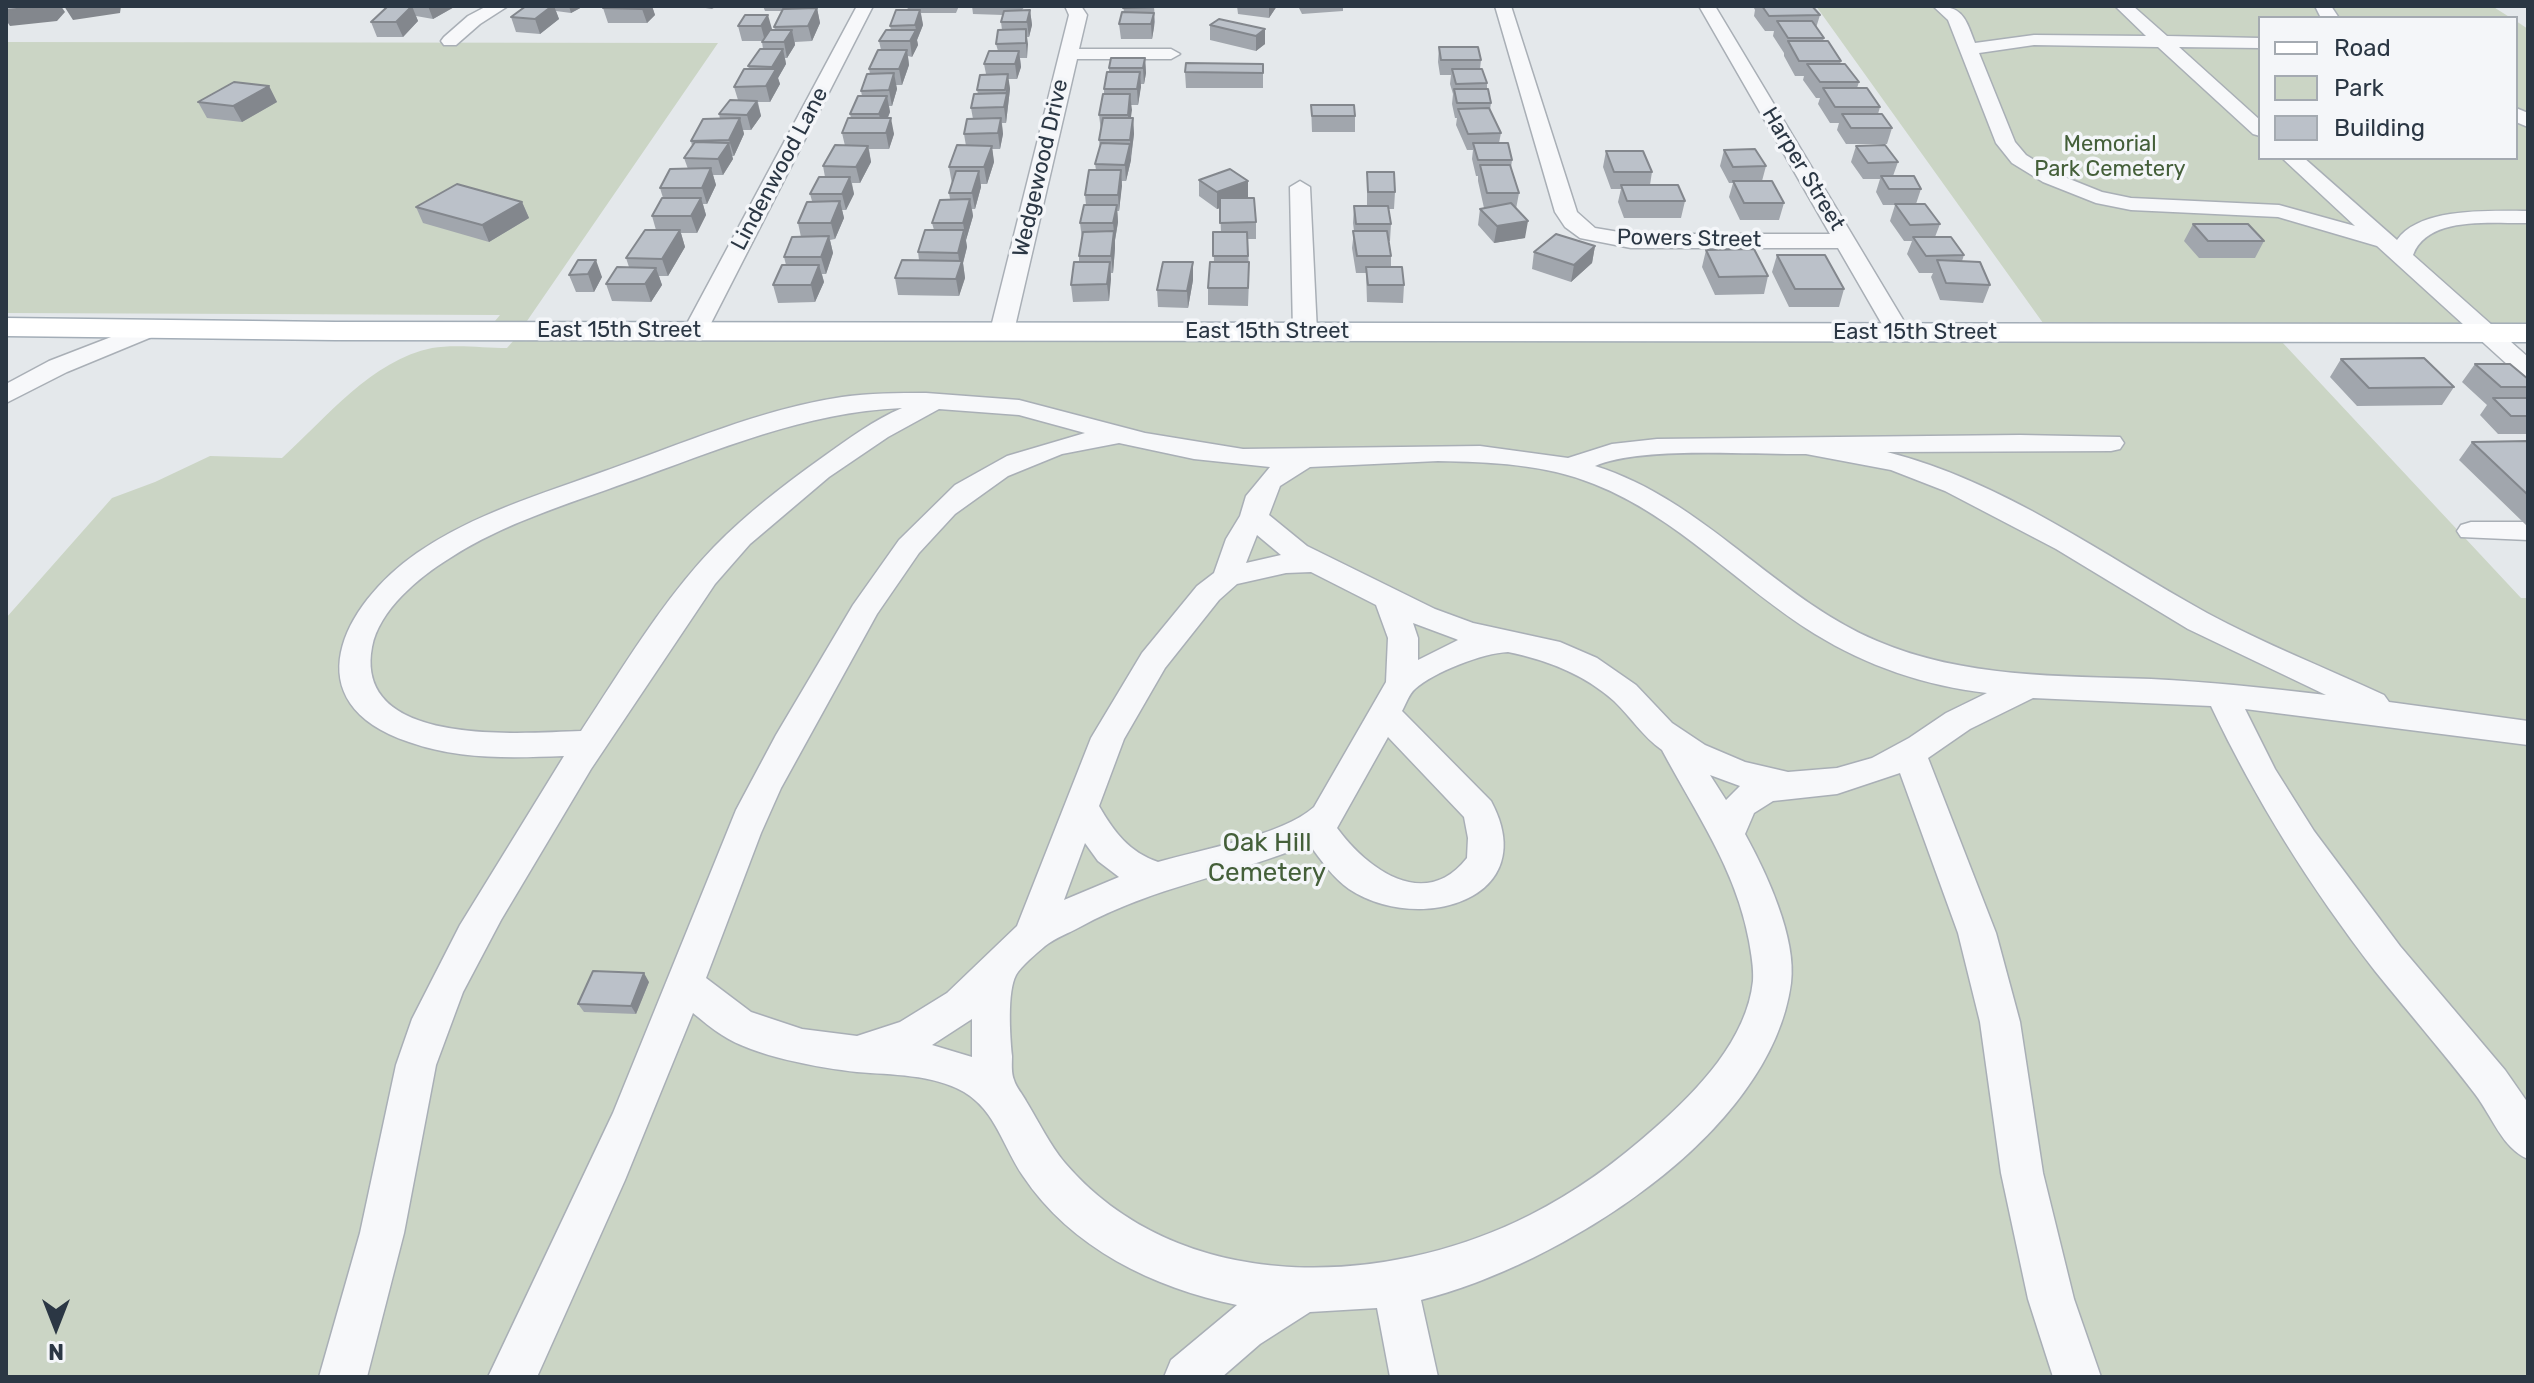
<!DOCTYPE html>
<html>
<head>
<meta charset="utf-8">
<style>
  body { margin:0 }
  #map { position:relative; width:2534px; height:1383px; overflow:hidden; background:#e4e8eb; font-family:Rubik,sans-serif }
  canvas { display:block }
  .frame { position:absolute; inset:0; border:8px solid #2b3744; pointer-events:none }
  .legend { position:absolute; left:2258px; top:16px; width:260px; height:144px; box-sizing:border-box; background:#f4f6f9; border:2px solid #a4aab1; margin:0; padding:10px 14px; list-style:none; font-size:24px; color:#2b3744 }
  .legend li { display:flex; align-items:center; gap:16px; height:40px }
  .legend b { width:40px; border:2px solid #a4aab1 }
  .north { position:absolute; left:16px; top:1287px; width:80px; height:80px; -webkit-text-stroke:6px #f4f6f9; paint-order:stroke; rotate:180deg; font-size:22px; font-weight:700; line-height:32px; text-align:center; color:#2b3744 }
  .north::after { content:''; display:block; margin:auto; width:28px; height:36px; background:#2b3744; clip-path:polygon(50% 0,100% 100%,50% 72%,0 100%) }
</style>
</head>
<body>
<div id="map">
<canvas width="2534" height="1383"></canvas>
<div class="frame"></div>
<ul class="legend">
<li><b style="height:10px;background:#fff"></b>Road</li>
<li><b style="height:22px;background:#cbd5c5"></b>Park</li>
<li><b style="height:22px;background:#bbc1c9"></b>Building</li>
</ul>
<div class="north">N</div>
</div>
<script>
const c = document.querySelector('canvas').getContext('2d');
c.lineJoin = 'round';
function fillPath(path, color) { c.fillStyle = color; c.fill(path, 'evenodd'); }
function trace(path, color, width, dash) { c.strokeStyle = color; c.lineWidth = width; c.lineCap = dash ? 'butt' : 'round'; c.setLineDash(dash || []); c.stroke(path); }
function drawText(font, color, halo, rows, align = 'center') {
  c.font = font + ' Rubik,sans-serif'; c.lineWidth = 7; c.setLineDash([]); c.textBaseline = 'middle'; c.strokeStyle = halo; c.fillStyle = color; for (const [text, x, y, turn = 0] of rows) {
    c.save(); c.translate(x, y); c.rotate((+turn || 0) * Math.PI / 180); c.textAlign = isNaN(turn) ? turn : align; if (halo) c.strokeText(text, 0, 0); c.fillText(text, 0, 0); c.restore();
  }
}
fillPath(new Path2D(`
  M1816,6H2492L2511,18H2260V158H2516V21L2528,29V324L2043,323Z
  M6,42L718,43L527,321H495L500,315L6,313Z
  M514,340L2282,342L2521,598H2528V1377H6V618L112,498L155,482L210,456L282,458C326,418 372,360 432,348C455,344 484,348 507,348Z`), '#cbd5c5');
const minor = new Path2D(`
  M487,6H508L480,24L456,45H444L441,41L444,37L468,16Z
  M857,6H873L707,331L704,336H686L683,331Z
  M1065,6H1081L1087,15L1079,49H1171L1180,54L1171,59H1077L1014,331L1011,336H993L990,331L1069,15Z
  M1495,6H1511L1577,212L1595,228L1631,234H1830L1699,6H1715L1911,333L1908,338H1890L1838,248H1631L1580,238L1565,227L1555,212Z
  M1933,6C1963,6 1965,17 1975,43L2034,35L2146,36L2115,6H2133L2167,36L2260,38V48L2179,47L2260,120V136L2253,134L2158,47L2034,45L1979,53L2015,142L2026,155L2057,174L2102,192L2131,198L2279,205L2355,226L2282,158H2304L2397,240C2420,207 2491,211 2528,211V223C2493,224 2428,215 2413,255L2528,357V377L2519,375L2377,246L2278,217L2131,210L2096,203L2043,182L2012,163L1996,143L1948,20Z
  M2315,6H2331L2339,18H2321Z
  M2516,108L2528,113V127L2516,122Z
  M1300,181L1310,187L1317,332L1314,337H1296L1293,332L1290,187Z
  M150,322L159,324L162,329L159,334L67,372L6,403V384L49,361Z
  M926,393L1019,400L1145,433L1243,449L1480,446L1568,458L1612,444L1657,439L2020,435L2120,437L2124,443L2120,449L2111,451L1887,452C2003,481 2104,556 2207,613C2264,644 2326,668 2384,695L2389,702L2528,721V745L2245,709L2275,769L2314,831L2400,946L2505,1070L2528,1103V1159C2502,1148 2492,1116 2475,1094C2443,1052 2408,1012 2375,971C2311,888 2256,801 2211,706L2033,698L1970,729L1928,758L1996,933L2020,1022L2043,1173L2074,1299L2101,1377H2053L2028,1299L2001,1173L1980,1022L1958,933L1900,773L1837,794L1773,801L1754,813L1745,834C1766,872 1797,938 1791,983C1771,1136 1557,1266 1421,1300L1438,1377H1390L1377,1308L1310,1312L1260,1344L1222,1377H1164L1171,1360L1237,1305C1154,1288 1071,1248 1023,1176C1003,1147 996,1111 964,1092C932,1074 892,1075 857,1072C820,1068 753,1056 722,1035C712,1029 702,1020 693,1013L625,1180L537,1377H488L613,1113L736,810L776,735L853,605L899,540L955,485L1007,456L1085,433L1019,415L939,409L888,437L829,477L750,544L715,584L591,769L501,920L463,992L436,1065L404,1233L367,1377H319L360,1233L396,1065L412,1019L460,925L564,756C512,758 459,760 409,742C292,703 342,605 417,553C473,514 542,494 605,471C682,444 761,409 842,397C869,393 898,393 926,393ZM902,408C874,420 848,439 823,457C785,484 747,513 714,547C662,601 622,669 581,731C520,733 353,748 372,647C379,610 419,577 450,558C504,523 568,504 628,482C718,450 805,412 902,408ZM1119,443L1194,459L1270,467L1246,496L1240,516L1226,539L1214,573L1197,586L1142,653L1091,738L1017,926L947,993L900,1022L857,1036L802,1029L751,1012L706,978L761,833L781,788L877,614L919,553L955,514L1008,476L1062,454ZM1806,454L1891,470L1945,491L2056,549L2188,629L2326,695C2268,688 2210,682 2151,679C2059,676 1964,678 1877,641C1774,597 1704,500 1595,466C1641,446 1752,455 1806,454ZM1438,461C1491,462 1544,464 1594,484C1678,517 1739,587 1815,634C1867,666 1926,686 1987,693L1946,713L1909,738L1872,758L1837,768L1788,772L1745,762L1705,745L1672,723L1636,685L1597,658L1560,642L1473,623L1435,609L1307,546L1269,515L1280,486L1310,467ZM1257,535L1281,555L1246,563ZM1311,572L1376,605L1388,638L1386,682L1314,807C1283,835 1200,850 1158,862C1129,852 1114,832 1099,806L1124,739L1165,668L1219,600L1237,584L1286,573ZM1413,623L1456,639L1458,640L1418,660V638ZM1508,652C1547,660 1584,674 1614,701C1631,717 1642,736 1662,750C1695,812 1736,869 1749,941C1751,953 1754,968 1753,981C1747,1039 1698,1090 1656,1127C1618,1161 1576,1192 1530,1215C1384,1289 1179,1296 1065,1163C1049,1144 1039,1122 1026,1101C1023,1095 1016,1087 1014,1080C1011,1073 1012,1063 1012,1056C1010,1036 1007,992 1016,975C1021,966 1037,953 1045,946C1055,938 1069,933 1080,927C1152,887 1234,875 1309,844C1321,860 1333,878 1349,889C1418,935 1544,900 1491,801L1402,711C1406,704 1409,694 1415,689C1434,672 1483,653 1508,652ZM1388,737L1464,817L1468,838L1467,858C1425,912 1367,869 1337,828ZM1710,775L1740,786L1726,800ZM1085,843L1098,861L1119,877L1064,900ZM972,1019V1057L932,1045Z
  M2471,522H2528V540L2461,537L2457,531L2461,525Z`);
const major = new Path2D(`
  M6,318L335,322L2528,324V342L335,340L6,336Z`);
trace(minor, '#a9afb6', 3);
trace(major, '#a3adb7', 3);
fillPath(minor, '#f7f8fa');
fillPath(major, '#fff');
fillPath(new Path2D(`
  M394,6H456L433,19L416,16L418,21L403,37H377L371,22Z
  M526,6H584L571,13L556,11L559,19L540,34L516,32L511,17Z
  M652,6L655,15L647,23H608L603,8Z
  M693,6H717L712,9Z
  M763,6H796L794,9L817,8L820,23L812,41L795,42V45L787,58H785L786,64L778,78L780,84L770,102H758L761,116L751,130H743L744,134L734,156H732L733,159L723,175H713L716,185L707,204H703L706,215L697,233H681L685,247L668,276H659L662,285L651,302L612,301L606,284L629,267L626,258L656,230L652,216L663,198L660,188L688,169L684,158L692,146L691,141L720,119L719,114L738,100L734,87L749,69L748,66L763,49L762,42L763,41H742L738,26L745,15L771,30H775L774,27L782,11H765Z
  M907,6H959L956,13H921L923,25L917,40L918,45L912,57L908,56L909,65L902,85H896L897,89L892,106H889L890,112L888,118L894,134L889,149H869L871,162L860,183H852L854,194L846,210H842L844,218L835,239L830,240L833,253L826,274H822L824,282L815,302L778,303L773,285L786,265L784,257L801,237L798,223L812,201L810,194L825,177L823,166L845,146L842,133L851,118L850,114L862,96L861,91L870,74L869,69L881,50L879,41L891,30L890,26L908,10Z
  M972,6H1025L1022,10H1030L1032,25L1029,37H1027V58H1020L1021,67L1017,79H1008L1010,89L1006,123H1002L1003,134L1000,149H992L994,162L987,184H981V187L975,209H972L973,216L966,240L967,247L963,263L965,278L959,296L898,295L895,278L919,260L918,252L934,230L932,223L950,199L949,193L952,184L949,167L966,146L964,134L973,119L971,108L978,94L977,90L986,74L984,64L998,51L996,44L1002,30L1001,22L1003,15L973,14Z
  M1123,6H1154L1155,22L1152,39H1121L1119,24L1124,12Z
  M1237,6H1277L1269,18L1238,14Z
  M1298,6H1343V11L1302,14Z
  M1753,6H1812L1820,15L1816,28L1824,38L1823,41L1841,61L1840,64L1859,82L1857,88L1880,107L1878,114L1892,128L1887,144H1846L1837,130L1839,123H1830L1818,104L1820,98H1816L1803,80L1804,76H1795L1784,56V53L1773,36L1774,31H1765L1754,16L1755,10Z
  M1210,25L1265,29V44L1256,51L1210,40Z
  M1439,47L1481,60L1480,69L1487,83V89L1491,103L1490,110L1501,133L1499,143L1512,160L1511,168L1519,193L1516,209L1525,238L1494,243L1478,225L1480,209L1484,208L1478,181V176H1476L1472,159L1473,150H1467L1456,125L1457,118H1455L1452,104L1453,94L1450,84L1451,75H1440L1438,62Z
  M1145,58L1146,73L1144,84H1141L1138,105H1131L1130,118H1133L1134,134L1131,160L1126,181H1122L1119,211H1117L1118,222L1115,240V248L1113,273H1111L1109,301L1073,302L1071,285L1079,262V256L1082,239L1080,223L1086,205L1085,195L1096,170L1095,164L1100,147L1099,140L1101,131L1099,115L1104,94V89L1109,72V68Z
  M1263,64V88H1186L1185,72Z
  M269,86L277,102L242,122L207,118L198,102Z
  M1311,105L1355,116V132H1312Z
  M1856,146L1898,162L1893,176L1921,189L1916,204L1940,224L1935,237L1964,255L1962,261L1990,285L1983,303L1940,300L1931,277L1933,273H1919L1907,254L1912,241H1904L1890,221L1895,205H1883L1876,192L1880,179H1863L1851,162Z
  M1724,150L1766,166L1762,181L1784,203L1779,220H1740L1729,197L1733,183H1729L1720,166Z
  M1606,151L1652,172L1650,185L1685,201L1681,218H1624L1618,202L1621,189H1611L1603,167Z
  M1367,172L1395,192L1394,209H1388L1391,224L1390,241H1389L1391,256V267L1404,285L1403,303L1367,302L1366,273H1356L1352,248L1354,231L1353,223L1354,206H1367Z
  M1199,180L1248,181V198L1256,222V239H1248L1249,279L1248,306L1208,305V288L1214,262L1213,232H1221L1220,208L1217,209L1199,196Z
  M522,202L529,218L489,242L423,223L416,207Z
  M2193,224L2264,241L2255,258H2199L2184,241Z
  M1595,246L1592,263L1571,282L1532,269L1534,252Z
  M1706,250L1768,276L1764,294L1715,295L1702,267Z
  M1777,255L1844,289L1839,307H1789L1772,272Z
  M578,260L602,277L594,292H576L569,275Z
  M1193,262V280L1188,308L1158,307L1157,290Z
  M2341,359L2454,387L2442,405L2357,406L2330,377Z
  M2475,364L2528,379V434H2498L2480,415L2487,405L2462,382Z
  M2528,441V525H2526L2459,460L2472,442Z
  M649,982L636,1014L584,1012L578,1004Z`), '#a1a6ad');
fillPath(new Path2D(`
  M49,6H61L65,12L57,21L10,26L6,20V10Z
  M64,6H121L120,13L73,20Z
  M412,6L418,21L403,37L396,22Z
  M428,6H456L433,19Z
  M552,6H554L559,19L540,34L535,19Z
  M569,6H584L571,13Z
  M645,6H652L655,15L647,23L642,9Z
  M1269,6H1277L1269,18Z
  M817,8L820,23L812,41L808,26Z
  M920,10L923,25L917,40L918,45L912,57L910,41L916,30L915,25Z
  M1030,10L1032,25L1029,37L1027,22Z
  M1154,13V27L1152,39L1151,24Z
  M768,15L772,29L765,41L761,26Z
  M1026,29L1028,44L1027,58L1026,43Z
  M1265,29V44L1256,51V36Z
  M792,30L795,45L787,58L784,42Z
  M783,49L786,64L778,78L780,84L770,102L766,86L773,73L772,67Z
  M907,50L909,65L902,85L899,69Z
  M1019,51L1021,67L1017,79L1015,64Z
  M1145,58L1146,73L1144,84L1143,68Z
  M1140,72L1141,87L1138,105L1137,89Z
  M894,73L897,89L892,106L889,90Z
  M1008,74L1010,89L1006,123L1004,107Z
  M269,86L277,102L242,122L233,106Z
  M1130,94L1132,110L1129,131L1128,115Z
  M887,96L890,112L882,130L879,114Z
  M757,101L761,116L751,130L747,115Z
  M740,118L744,134L734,156L729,140Z
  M891,118L894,134L889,149L886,133Z
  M1001,118L1003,134L1000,149L998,133Z
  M1133,118L1134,134L1131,156L1130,140Z
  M729,143L733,159L723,175L718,159Z
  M1130,144L1131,160L1126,181L1125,165Z
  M868,146L871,162L860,183L856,167Z
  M992,146L994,162L987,184L984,167Z
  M711,168L716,185L707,204L702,188Z
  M1121,170L1122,186L1119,211L1118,195Z
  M979,171L981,187L975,209L972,193Z
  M850,177L854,194L846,210L842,194Z
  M1248,181V198L1217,209V192Z
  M701,198L706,215L697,233L691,216Z
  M970,199L973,216L966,240L963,223Z
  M840,201L844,218L835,239L831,223Z
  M522,202L529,218L489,242L482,225Z
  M1117,205L1118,222L1115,240V248L1113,273L1111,256L1114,232L1113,223Z
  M1528,221L1525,238L1494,243L1497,226Z
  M680,230L685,247L668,276L662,259Z
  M964,230L967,247L963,263L965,278L959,296L956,279L960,267L958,253Z
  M829,236L833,253L826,274L821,257Z
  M1595,246L1592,263L1571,282L1574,265Z
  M596,260L602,277L594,292L588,274Z
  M1110,262L1111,279L1109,301L1107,284Z
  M1193,262V280L1188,308L1187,291Z
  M819,265L824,282L815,302L811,285Z
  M656,268L662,285L651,302L645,284Z
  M644,973L649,982L636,1014L631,1006Z`), '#83878d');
const building = new Path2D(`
  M6,6H49L6,10Z
  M412,6L396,22H371L387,7Z
  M526,6H552L535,19L511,17Z
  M605,6H645L642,9L603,8Z
  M1123,6H1154V7L1123,8Z
  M1762,6H1812L1820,15L1769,16Z
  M817,8L808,26L774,27L783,9Z
  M896,10H920L915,25L890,26Z
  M1030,10L1027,22H1001L1004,11Z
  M1122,12L1154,13L1151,24H1119Z
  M745,15H768L761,26H738Z
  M1219,19L1265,29L1256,36L1210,25Z
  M1777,21H1812L1824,38H1788Z
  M1026,29V43L996,44L998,30Z
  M770,30H792L784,42H762Z
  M886,30H916L910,41H879Z
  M1788,41H1828L1841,61H1799Z
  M1439,47H1478L1481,60H1441Z
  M760,49H783L772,67L748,66Z
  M878,50H907L899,69H869Z
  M989,51H1019L1015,64H984Z
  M1111,58H1145L1143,68H1109Z
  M1186,63L1263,64V73L1185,72Z
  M1807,64H1845L1859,82H1820Z
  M744,69H776L766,86L734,87Z
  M1452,69H1482L1487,83L1456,84Z
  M1107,72H1140L1137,89H1104Z
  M894,73L889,90L861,91L867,74Z
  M1008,74L1005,90H977L980,75Z
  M234,82L269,86L233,106L198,102Z
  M1823,88H1867L1880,107H1835Z
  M1454,89H1488L1491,103H1457Z
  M1007,93L1004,107L971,108L974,94Z
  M1103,94H1130L1128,115H1099Z
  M858,96H887L879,114H850Z
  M730,100L757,101L747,115L719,114Z
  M1311,105H1354L1355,116H1312Z
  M1489,108L1501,133L1468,134L1458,109Z
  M1842,114H1882L1892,128H1851Z
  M740,118L729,140L691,141L703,119Z
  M848,118H891L886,133H842Z
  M1001,118L998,133L964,134L967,119Z
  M1103,118H1133L1130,140H1099Z
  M695,142L729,143L718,159L684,158Z
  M1101,143L1130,144L1125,165L1095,164Z
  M1473,143H1508L1512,160H1478Z
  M835,145L868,146L856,167L823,166Z
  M957,145L992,146L984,167H949Z
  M1885,145L1898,162L1868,163L1856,146Z
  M1755,149L1766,166L1733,167L1724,150Z
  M1606,151H1643L1652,172H1614Z
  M1480,165H1510L1519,193H1487Z
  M711,168L702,188H660L670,169Z
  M1230,169L1248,181L1217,192L1199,180Z
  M1089,170H1121L1118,195H1085Z
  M956,171H979L972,193H949Z
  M1367,172H1394L1395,192H1368Z
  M1881,176H1914L1921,189H1889Z
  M819,177H850L842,194H810Z
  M1733,181H1772L1784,203H1744Z
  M457,184L522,202L482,225L416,207Z
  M1621,185H1678L1685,201H1627Z
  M662,198H701L691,216H652Z
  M1220,198H1254L1256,222L1220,223Z
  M970,199L963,223H932L940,200Z
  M840,201L831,223H798L807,202Z
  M1511,203L1528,221L1497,226L1480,209Z
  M1895,204H1925L1940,224L1910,225Z
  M1084,205H1117L1113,223H1080Z
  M1354,206H1388L1391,224H1356Z
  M2193,224H2248L2264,241H2208Z
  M645,230H680L662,259L626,258Z
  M925,230H964L958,253L918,252Z
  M1114,231L1111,256H1079L1083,232Z
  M1353,231H1387L1391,256H1357Z
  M1213,232H1247L1248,256H1213Z
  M1556,234L1595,246L1574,265L1534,252Z
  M829,236L821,257H784L792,237Z
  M1913,237H1951L1964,255L1926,256Z
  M1754,249L1768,276L1719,277L1706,250Z
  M1777,255H1825L1844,289H1795Z
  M578,260H596L588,274L569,275Z
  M902,260L962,261L956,279L895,278Z
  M1937,260L1980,262L1990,285L1946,283Z
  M1074,262H1110L1107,284L1071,285Z
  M1163,262H1193L1187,291L1157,290Z
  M1210,262H1249L1248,288H1208Z
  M782,265H819L811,285H773Z
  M617,267L656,268L645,284H606Z
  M1366,267H1402L1404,285H1368Z
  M2424,358L2454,387L2369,388L2341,359Z
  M2475,364H2510L2528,379V387H2501Z
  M2493,398H2528V416H2511Z
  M2528,441V495L2472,442Z
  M593,971L644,973L631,1006L578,1004Z`);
fillPath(building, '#bbc1c9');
trace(building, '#83878d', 2);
drawText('22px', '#445f39', '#f4f6f9', [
  ["Memorial",2110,145],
  ["Park Cemetery",2110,170]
]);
drawText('22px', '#2b3744', '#f4f6f9', [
  ["Wedgewood Drive",1041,168,-77],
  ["Lindenwood Lane",780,169,-62],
  ["Harper Street",1803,169,59],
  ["Powers Street",1689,239,1],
  ["East 15th Street",619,331],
  ["East 15th Street",1267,332],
  ["East 15th Street",1915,333]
]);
drawText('26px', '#445f39', '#f4f6f9', [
  ["Oak Hill",1267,843],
  ["Cemetery",1267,873]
]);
</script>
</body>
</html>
